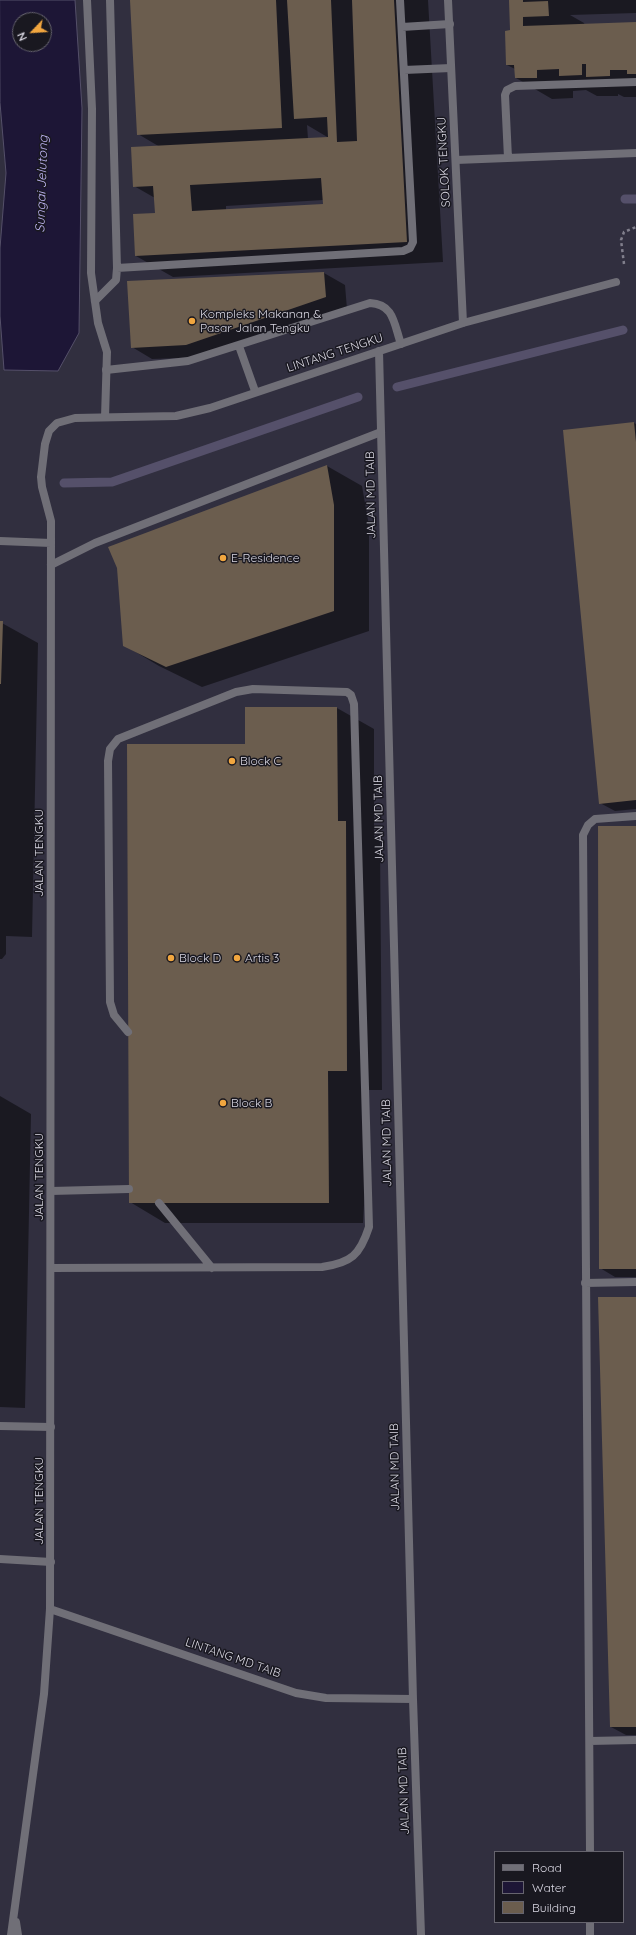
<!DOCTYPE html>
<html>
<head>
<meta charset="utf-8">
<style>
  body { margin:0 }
  #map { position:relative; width:636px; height:1935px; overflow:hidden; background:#312f3f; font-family:Quicksand,sans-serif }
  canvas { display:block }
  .legend { position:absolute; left:494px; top:1851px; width:130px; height:72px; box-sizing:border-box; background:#191820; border:1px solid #66646e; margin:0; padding:5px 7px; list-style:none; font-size:12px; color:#d9d7e2 }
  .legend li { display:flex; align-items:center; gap:8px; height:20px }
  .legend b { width:20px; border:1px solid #66646e }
  .north { position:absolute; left:12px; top:12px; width:40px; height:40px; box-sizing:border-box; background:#191820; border:1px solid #66646e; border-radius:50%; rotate:245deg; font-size:11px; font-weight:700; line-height:16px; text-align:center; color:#d9d7e2 }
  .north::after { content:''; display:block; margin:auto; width:14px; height:18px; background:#f1a63f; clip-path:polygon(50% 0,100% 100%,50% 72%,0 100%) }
</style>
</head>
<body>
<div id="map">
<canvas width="636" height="1935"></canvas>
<ul class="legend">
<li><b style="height:5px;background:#706f77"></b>Road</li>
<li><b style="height:11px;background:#1d1636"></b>Water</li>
<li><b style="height:11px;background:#6b5d4e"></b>Building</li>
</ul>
<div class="north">N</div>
</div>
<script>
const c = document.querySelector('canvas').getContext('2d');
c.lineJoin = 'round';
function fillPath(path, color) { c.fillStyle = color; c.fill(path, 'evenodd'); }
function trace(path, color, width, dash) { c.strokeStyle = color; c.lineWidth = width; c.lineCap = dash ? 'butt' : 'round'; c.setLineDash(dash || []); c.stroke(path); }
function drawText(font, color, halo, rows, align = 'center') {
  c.font = font + ' Quicksand,sans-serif'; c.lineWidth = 3; c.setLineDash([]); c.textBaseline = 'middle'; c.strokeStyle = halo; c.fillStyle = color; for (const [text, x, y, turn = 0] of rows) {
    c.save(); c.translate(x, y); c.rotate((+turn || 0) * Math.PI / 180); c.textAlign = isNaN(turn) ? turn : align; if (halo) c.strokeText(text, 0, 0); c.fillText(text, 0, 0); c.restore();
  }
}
const water = new Path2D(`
  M0,0H75L82,108L79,333L58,371L4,370L0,316V248L6,173L0,103ZM20,20H44V44H20Z`);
fillPath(water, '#1d1636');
trace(water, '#55506a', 1);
fillPath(new Path2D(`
  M131,0H428L443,262L173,277L136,256L156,214L155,198L134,186L160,147L138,134ZM307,125L329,138L308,139ZM323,200L324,205L226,210V206Z
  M510,0H636V13L570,15L584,23L585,25L636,23V97H624L618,94V96H597L586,90L573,91V98L552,99L516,78L515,69L507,65L511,31Z
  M324,273L345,285L347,309L207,357L152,359L132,347L128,282Z
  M634,423L636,424V809L615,811L600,803Z
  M327,466L362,486L369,526V631L202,687L159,666L124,645Z
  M0,622L38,643L32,937L6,936V954L2,959H0Z
  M246,708H337L374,729V838L380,842L382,1090H363L365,1187L363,1223H165L130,1202L246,745Z
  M636,827V1277H615L600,1268Z
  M0,1096L31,1114L25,1408L0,1407Z
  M636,1298V1735H626L611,1727Z`), '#0007');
trace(new Path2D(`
  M625,199H636
  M397,387L623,330
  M64,483L112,482L358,397`), '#55506a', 9);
fillPath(new Path2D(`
  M130,0H276L282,128L137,135Z
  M287,0H331L337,142L357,141L352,0H394L407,242L135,256L133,214L155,213L153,186L133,187L131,147L328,137L327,117L294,119ZM321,178L323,204L192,211L190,185Z
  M509,0H523V2L548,1L549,16L523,17V26L636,22V74H627V70H610V76L586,77V64H582V75L559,76V69L537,70V78H515L514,65H506L505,31L510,30Z
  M324,272L326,297L186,345L131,348L127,281Z
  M634,422L636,442V800L599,804L563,430Z
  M327,465L334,505V611L166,667L123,646L117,568L108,547Z
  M0,621H3L1,684H0Z
  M245,707H337L338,821H346L347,1071H328L329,1203H129L127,744H245Z
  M598,826H636V1269H599Z
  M598,1297H636V1727H610Z`), '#6b5d4e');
trace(new Path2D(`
  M624,264L621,240L624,232L636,227`), '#817f8c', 2.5, [3, 3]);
trace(new Path2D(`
  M110,0L117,268L403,251L410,248L413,242L400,0
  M402,27L450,24
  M404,70L451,68
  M508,158L505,95L507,90L515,86L636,82
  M456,160L636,153
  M95,301L116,280L117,268
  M239,346L255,391
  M106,370L188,361L370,303C394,304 394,324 401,344
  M51,565L95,543L381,432
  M51,1191L129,1189
  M159,1203L212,1268
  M51,1268L322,1267C351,1263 360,1255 369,1227L354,704L351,695L347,692L253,689L236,692L118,739L110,749L108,761L110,1002L114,1015L128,1032
  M585,1283L636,1282
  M0,1426L51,1427
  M590,1741L636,1740
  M590,1852L583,835L588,825L595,819L636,816
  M590,1922V1935`), '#706f77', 8);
trace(new Path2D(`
  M87,0L92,109L91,273L98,323L107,352L105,417
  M448,0L463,323
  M379,351L413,1699L421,1935
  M0,541L51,543
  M0,1559L51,1562
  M50,1609L296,1693L326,1698L413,1699
  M16,1922L18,1935
  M11,1935L44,1694L50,1609L51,521L42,487L41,477L45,444L49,431L57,423L75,418L176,416L210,408L463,323L616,282`), '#706f77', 8);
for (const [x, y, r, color] of [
  [192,321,4,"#f1a63f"],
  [223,558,4,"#f1a63f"],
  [232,761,4,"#f1a63f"],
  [171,958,4,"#f1a63f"],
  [237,958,4,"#f1a63f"],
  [223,1103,4,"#f1a63f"]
]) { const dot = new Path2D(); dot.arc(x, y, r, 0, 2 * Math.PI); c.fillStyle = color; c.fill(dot); trace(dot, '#191820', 1.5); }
drawText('12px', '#d9d7e2', '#191820', [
  ["SOLOK TENGKU",444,162,-93],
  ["LINTANG TENGKU",335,353,-18],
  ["JALAN MD TAIB",371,495,-91],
  ["JALAN MD TAIB",379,819,-91],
  ["JALAN TENGKU",39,853,-90],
  ["JALAN MD TAIB",387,1143,-91],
  ["JALAN TENGKU",39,1177,-90],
  ["JALAN MD TAIB",395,1467,-91],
  ["JALAN TENGKU",39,1501,-90],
  ["LINTANG MD TAIB",233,1658,19],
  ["JALAN MD TAIB",404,1791,-92]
]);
drawText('12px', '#d9d7e2', '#191820', [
  ["Kompleks Makanan &",200,314],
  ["Pasar Jalan Tengku",200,328],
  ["E-Residence",231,558],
  ["Block C",240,761],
  ["Block D",179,958],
  ["Artis 3",245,958],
  ["Block B",231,1103]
], 'left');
drawText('italic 13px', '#beb4f4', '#191820', [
  ["Sungai Jelutong",42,184,-88]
]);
</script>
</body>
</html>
